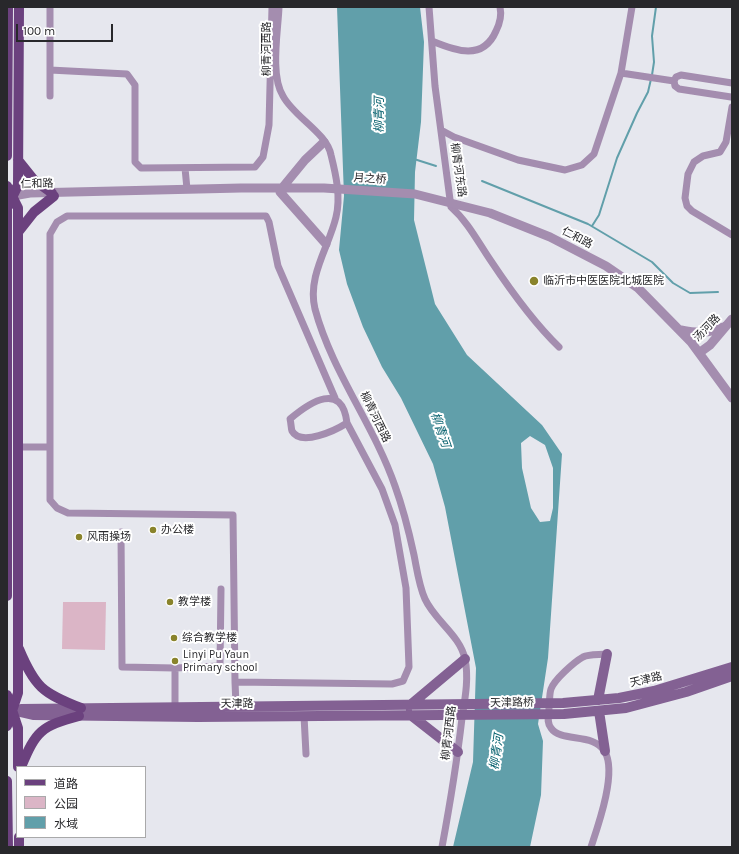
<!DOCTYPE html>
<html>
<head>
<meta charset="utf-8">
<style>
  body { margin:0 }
  #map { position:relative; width:739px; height:854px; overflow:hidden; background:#e6e7ee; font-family:Karla,"Noto Sans SC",sans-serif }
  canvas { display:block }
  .frame { position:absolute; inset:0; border:8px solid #28282b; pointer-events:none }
  .legend { position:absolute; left:16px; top:766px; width:130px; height:72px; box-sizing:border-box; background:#fff; border:1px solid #a9a9aa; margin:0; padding:5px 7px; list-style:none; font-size:12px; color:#28282b }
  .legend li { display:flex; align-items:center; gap:8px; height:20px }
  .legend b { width:20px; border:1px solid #a9a9aa }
  .scale { position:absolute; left:16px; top:24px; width:97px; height:18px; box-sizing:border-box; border:2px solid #28282b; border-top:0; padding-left:5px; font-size:12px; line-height:14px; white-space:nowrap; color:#28282b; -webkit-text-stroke:3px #fff; paint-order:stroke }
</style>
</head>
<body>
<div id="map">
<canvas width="739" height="854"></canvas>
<div class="frame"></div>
<ul class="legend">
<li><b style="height:5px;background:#6b417e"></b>道路</li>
<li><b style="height:11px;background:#dbb5c6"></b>公园</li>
<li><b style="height:11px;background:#619faa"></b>水域</li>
</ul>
<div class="scale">100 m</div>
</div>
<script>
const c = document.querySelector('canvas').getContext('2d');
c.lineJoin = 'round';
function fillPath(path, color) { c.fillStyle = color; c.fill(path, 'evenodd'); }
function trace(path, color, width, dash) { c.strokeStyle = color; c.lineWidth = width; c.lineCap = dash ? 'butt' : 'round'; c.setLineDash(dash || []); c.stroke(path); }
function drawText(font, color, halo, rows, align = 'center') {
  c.font = font + ' Karla,"Noto Sans SC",sans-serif'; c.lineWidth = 4; c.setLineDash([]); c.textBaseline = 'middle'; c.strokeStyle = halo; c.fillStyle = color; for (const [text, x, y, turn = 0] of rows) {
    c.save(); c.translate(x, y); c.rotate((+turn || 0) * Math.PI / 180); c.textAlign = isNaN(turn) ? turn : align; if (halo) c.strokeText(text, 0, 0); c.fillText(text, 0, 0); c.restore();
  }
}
fillPath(new Path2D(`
  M63,602H106L105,650L62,649Z`), '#dbb5c6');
fillPath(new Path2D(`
  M337,7H420L424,42L421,122L415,172L414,220L435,304L467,355L542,425L562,454L548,658L538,724L543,741L541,795L530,847H453L473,762L476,668L445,507L433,464L401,398L382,367L363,327L347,284L339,250L344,196ZM530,436L545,445L553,468V508L550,521L540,522L531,508L522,468L521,443Z`), '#619faa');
trace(new Path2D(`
  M652,75L654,62L652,36L656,7
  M414,159L436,166
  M482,181L588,224L652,262L673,283L690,293L718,292
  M592,226L599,215L617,158L637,113L648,92L651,79`), '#619faa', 2);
trace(new Path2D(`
  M279,7C278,32 270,75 283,96C294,117 327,133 331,155C336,175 341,197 336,217C329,247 307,276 315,309C332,372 374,425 395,486C403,508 409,532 414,555C417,570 419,586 425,599C435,621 460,635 465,659C469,678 465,699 462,718C457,761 450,804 442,847
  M429,7L435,86L451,207C468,222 478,242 491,261C511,291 533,322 559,347
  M432,41C456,51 483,61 496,31C500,23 502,16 500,7
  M50,70L127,74L135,85V162L141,168L255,167L263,157L269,125L272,7
  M621,73L674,81
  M674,81L675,86L679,89L731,97
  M674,81L676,77L681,75L732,83
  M50,96V7
  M732,107L726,142L720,152L703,156L694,162L688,174L685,198L687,206L692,211L732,235
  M441,130L454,137L518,160L565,170L582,165L594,154L621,73L632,7
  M185,168L187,189
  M19,447H50
  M121,532L122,667L175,668L220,666L221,589
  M235,682L233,515L68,513L57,508L50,500V234L57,222L67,216H266L269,222L278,266L335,398
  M236,705L235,682L392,684L403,681L409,667L406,588L395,525L382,489L347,423C342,381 310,402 290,419C291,422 291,428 292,431C301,447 336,430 347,423
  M175,707V668
  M304,716L306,754
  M591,847C598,826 617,773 605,752C594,732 561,743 551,728C546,722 549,715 549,708C550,702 549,695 551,689C554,680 574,662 583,657C589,654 600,655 607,654`), '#a48daf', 7);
trace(new Path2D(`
  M282,188L305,160L324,142
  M280,192L326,244
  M7,197L30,193L241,188H324L415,194L490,213L550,237L606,266L638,288L691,342L732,398
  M681,330C696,333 709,334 723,327
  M699,353L710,345L732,319`), '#a48daf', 9);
trace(new Path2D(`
  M598,700L607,654
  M409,706L465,659
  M7,709L33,715L198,717L564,714L626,708L686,692L732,676
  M21,709L563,703L619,698L654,691L732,667
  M599,711L605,751
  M412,716L458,752`), '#836193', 10);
trace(new Path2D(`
  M7,156L8,7
  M18,160L34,180L52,193
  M7,186L18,208V693L7,726
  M19,231L34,212L54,196
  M7,596V208L18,185L19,7
  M19,649C35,687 42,693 81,708
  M7,695L18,728V767
  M21,767C36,731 41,726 79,716
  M7,781L8,847
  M19,837V847`), '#6b417e', 10);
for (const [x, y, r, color] of [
  [534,281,5,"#89832b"],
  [153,530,4,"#89832b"],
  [79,537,4,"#89832b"],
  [170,602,4,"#89832b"],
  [174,638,4,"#89832b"],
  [175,661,4,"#89832b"]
]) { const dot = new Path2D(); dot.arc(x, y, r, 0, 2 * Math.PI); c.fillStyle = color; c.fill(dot); trace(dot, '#fff', 1.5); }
drawText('11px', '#28282b', '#fff', [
  ["柳青河西路",267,49,-90],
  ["柳青河东路",458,170,82],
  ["月之桥",370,179,4],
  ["仁和路",37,184,-1],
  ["仁和路",577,238,27],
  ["汤河路",707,328,-46],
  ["柳青河西路",375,417,64],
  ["天津路",646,680,-13],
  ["天津路桥",512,703,-1],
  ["天津路",237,704],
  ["柳青河西路",449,733,-83]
]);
drawText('11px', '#28282b', '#fff', [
  ["临沂市中医医院北城医院",543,281],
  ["办公楼",161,530],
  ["风雨操场",87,537],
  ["教学楼",178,602],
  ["综合教学楼",182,638],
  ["Linyi Pu Yaun",183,655],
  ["Primary school",183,668]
], 'left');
drawText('italic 12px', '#06616e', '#fff', [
  ["柳青河",380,115,-90],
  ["柳青河",440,430,71],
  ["柳青河",497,752,-82]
]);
</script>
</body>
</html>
